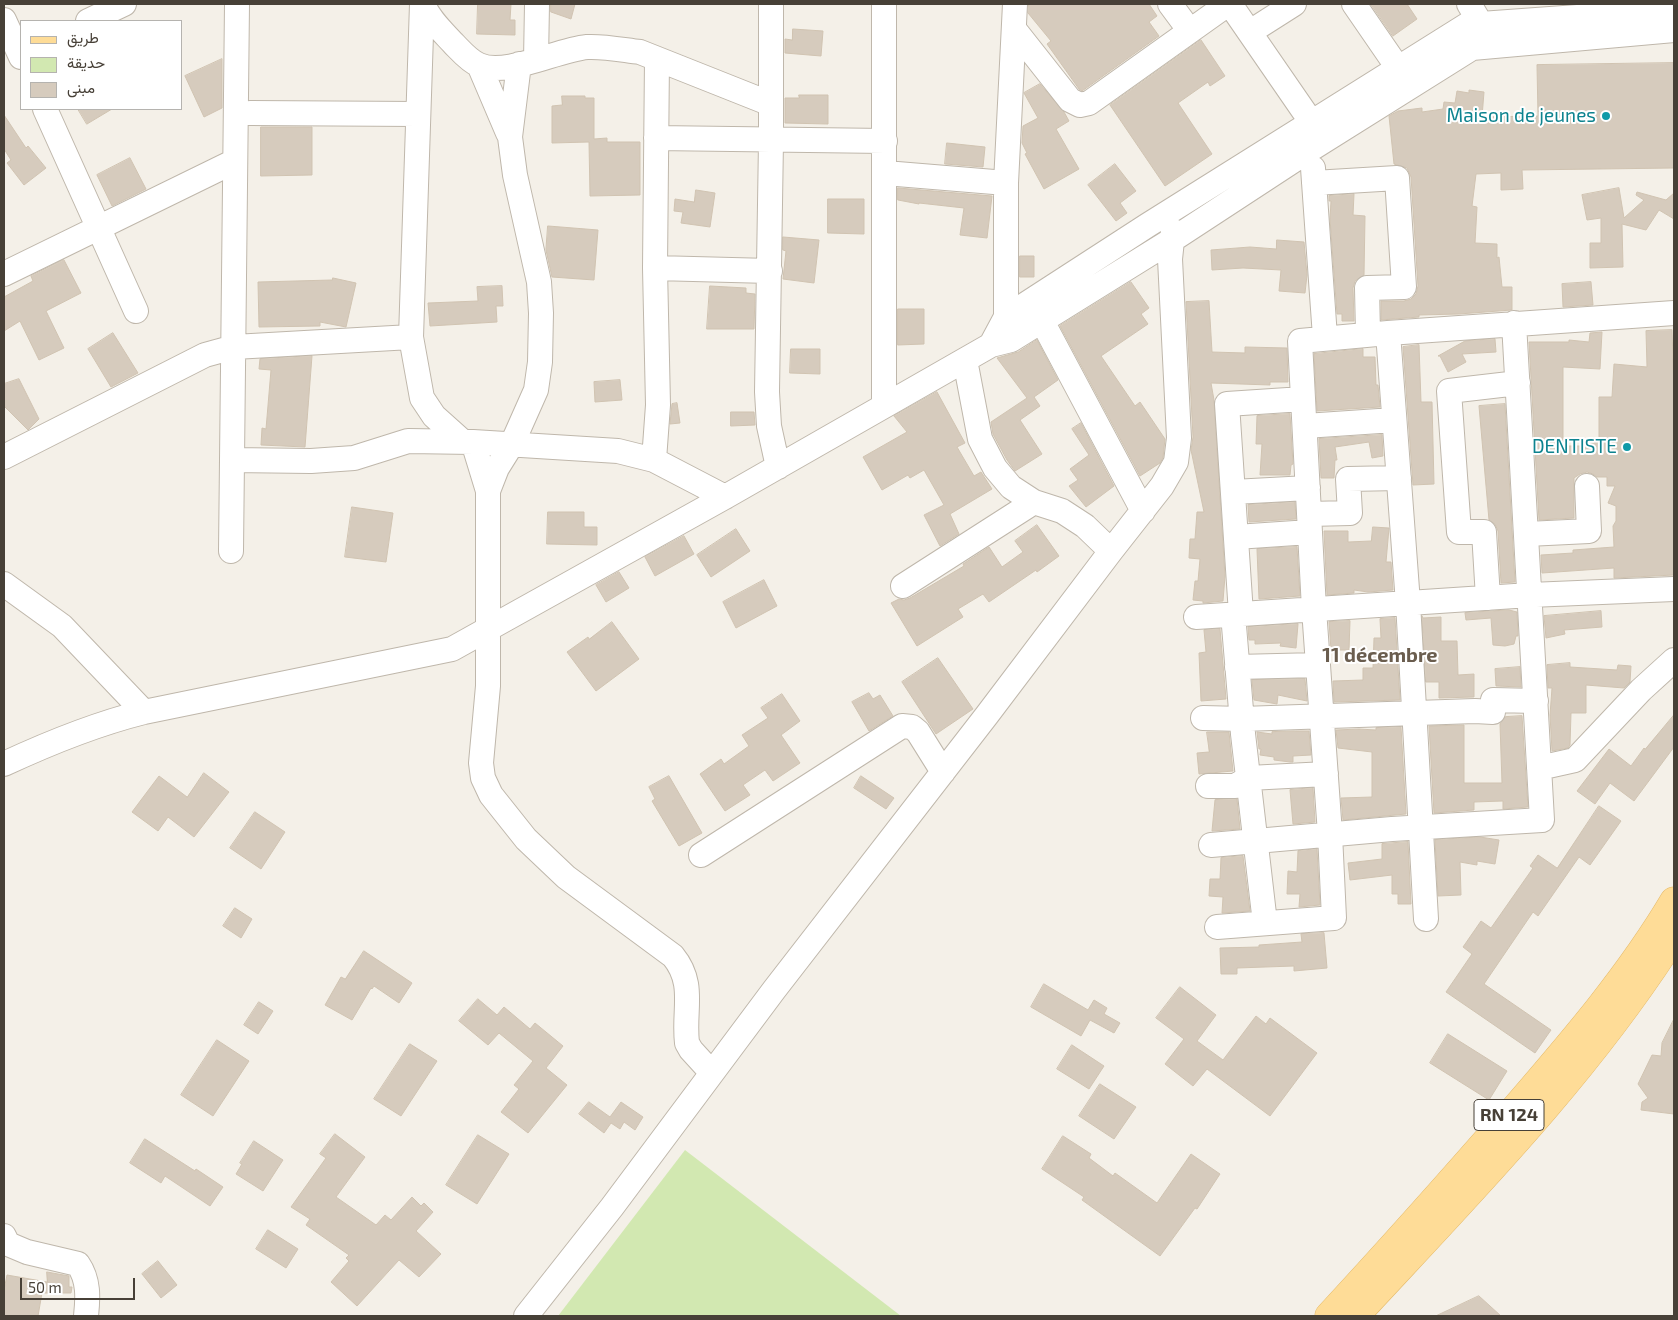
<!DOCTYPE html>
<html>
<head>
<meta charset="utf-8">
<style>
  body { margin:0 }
  #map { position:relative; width:1678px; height:1320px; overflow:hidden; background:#f4f0e8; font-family:"Exo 2",Vazirmatn,sans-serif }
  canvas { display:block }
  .frame { position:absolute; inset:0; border:5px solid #474037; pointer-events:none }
  .legend { position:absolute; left:20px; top:20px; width:162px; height:90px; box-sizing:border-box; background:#fff; border:1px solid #b5b3af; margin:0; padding:6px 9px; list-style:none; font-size:15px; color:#474037 }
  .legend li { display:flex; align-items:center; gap:10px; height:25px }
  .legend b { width:25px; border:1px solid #b5b3af }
  .scale { position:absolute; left:20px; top:1278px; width:115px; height:22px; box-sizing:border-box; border:2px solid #474037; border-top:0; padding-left:6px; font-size:15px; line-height:18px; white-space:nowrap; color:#474037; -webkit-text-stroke:4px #fff; paint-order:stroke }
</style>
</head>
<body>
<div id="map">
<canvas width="1678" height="1320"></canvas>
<div class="frame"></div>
<ul class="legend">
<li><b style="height:6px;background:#fedc97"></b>طريق</li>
<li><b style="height:14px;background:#d2e8b1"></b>حديقة</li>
<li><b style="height:14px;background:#d6cbbd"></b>مبنى</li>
</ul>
<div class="scale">50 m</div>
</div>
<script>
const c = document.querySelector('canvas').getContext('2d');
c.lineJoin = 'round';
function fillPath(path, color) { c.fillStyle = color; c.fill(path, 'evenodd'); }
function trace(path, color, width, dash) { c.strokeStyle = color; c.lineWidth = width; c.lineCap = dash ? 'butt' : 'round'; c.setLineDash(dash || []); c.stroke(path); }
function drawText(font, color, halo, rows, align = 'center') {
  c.font = font + ' "Exo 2",sans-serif'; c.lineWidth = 4; c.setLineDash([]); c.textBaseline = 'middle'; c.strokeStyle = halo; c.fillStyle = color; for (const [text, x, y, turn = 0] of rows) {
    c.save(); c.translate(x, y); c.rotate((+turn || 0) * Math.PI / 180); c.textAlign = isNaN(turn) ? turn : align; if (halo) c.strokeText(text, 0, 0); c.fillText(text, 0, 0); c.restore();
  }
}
fillPath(new Path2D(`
  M685,1150L901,1316H558Z`), '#d2e8b1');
const building = new Path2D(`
  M478,4H511L510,20H515V35L477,34Z
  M551,4H575L571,19L551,12Z
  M1029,4H1149L1157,16L1149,22L1159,36L1082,91L1079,89L1047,44L1051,41L1028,13Z
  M1371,4H1407L1417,19L1393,36Z
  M793,29L823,31L821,56L785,53V39L792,40Z
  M1201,40L1225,76L1210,86L1208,82L1178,103L1212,154L1165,186L1110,105Z
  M222,59V108L204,117L185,76Z
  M1674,63V168L1522,170L1523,189L1501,190V173L1476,174L1472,206L1477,207L1475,243L1497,244V258L1499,257L1502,287H1512V310L1459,314L1419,315V317L1381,320V301H1404L1411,299L1416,294L1418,286L1411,177L1407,168L1394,164L1389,116L1398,111L1422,108V112L1443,109L1444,102L1455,103L1457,91L1469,93V90L1484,92L1482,117L1538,116L1537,65Z
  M1040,84L1064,112L1069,121L1056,129L1079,169L1044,189L1025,154L1027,153L1022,143L1023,126L1038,118L1024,93Z
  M799,95H828V124L785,123V98H799Z
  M562,96H585V98H594V139L607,138V142H640V195L590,196L589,142L552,143V106L562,105Z
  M78,109H112L87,124Z
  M4,115L26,148L28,146L46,168L24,185L7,163L11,160L4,149Z
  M261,127H312V175L261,176Z
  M947,143L985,147L983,167L945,164Z
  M130,158L146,189L112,206L97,175Z
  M1115,164L1136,191L1120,203L1127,213L1116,221L1088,185Z
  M898,188L992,196L987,238L960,235L964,208L919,203V204L898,200Z
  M1619,188L1624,218L1644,200L1636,195L1637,192L1666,200L1674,193V219L1659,210L1646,230L1622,224L1623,267L1590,268V243H1601V218L1587,220L1582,195Z
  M696,190L715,193L710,227L681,223L683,212L674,211L675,199L694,202Z
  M1354,194L1353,215L1365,216L1364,275L1355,281L1353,288L1354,321H1342V314H1337L1330,219L1331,201H1329V196Z
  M828,199H864V234L828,233Z
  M548,226L598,230L594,280L552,277L546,250Z
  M783,237L819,240L814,283L783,279L786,251L783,250Z
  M1277,240L1304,242L1307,275L1305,293L1279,291L1281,270L1243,268L1212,270L1211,250L1250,247L1276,249Z
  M1020,256H1034V277H1020Z
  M64,260L81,293L46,311L64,348L39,360L20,321L4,331V297L33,281L31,276Z
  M333,278L356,283L346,327L320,322V326L259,327L258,282L332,280Z
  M1131,282L1149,308L1141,314L1148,324L1101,356L1135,406L1140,402L1165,439L1163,458L1160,463L1140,476L1060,326Z
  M1591,282L1593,305L1563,307L1562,284Z
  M502,286L503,306H496L497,322L430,326L428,303L478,301L477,287Z
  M710,286L746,288V293L755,294L754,329H707Z
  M1209,301L1212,352L1245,353V347L1287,348L1288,382H1270V385L1211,383L1214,400L1225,576L1223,601L1203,603V601L1193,600L1195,581H1198L1200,559L1189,558L1190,539H1195L1197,512H1204L1191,450L1193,437L1186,302Z
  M898,309H924V344L898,345Z
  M1672,330L1674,389V575L1614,578V568L1542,573L1541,555L1573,553V550L1614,547L1613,526L1616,521V506L1608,503L1615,486H1607V477H1597L1593,474L1587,472L1580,474L1574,478V518L1539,520L1529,342H1569V340L1589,342L1590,333L1602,332L1600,369L1563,367V446H1589L1593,439L1599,441V397H1612L1614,364L1647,367L1646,331Z
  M113,333L138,373L111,387L88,349Z
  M1495,339L1496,352L1462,354L1466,362L1448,372L1440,356H1438L1465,341Z
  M1037,340L1058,380L1034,397L1040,406L1020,420L1042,454L1015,471L1007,460L993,434L991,422L1027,398L997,358L1018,352Z
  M1419,345L1421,402H1432L1434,484L1413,485L1403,347Z
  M791,349H820V374L790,373Z
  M1363,349V357H1375L1376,385H1378L1380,407L1317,411L1314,354Z
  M312,356L305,447L261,445L262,428L266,429L271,370L259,369L260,359Z
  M19,379L39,419L28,430L4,406V384Z
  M620,380L622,400L595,402L594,382Z
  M937,392L965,443L957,447L974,476L981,472L992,489L950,514L959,534L940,546L924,515L944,505L924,470L910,478L908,475L882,490L863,457L907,432L894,416Z
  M677,403L680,423L670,424L672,404Z
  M1505,404L1515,582L1501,583L1498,531L1495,524L1489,520L1479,406Z
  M731,412H754L755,425L731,426Z
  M1290,414L1293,464L1291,465L1290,475H1260L1262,444H1256L1257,416Z
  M1081,423L1114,486L1086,507L1069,486L1078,480L1070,469L1089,455L1072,429Z
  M1382,435L1383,456L1372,458L1369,442L1335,447L1337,460H1335L1334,478H1321L1319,439Z
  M1295,502L1296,519L1249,522L1248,505Z
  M352,507L393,513L386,562L345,557Z
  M548,512H584V527H597V545L547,544Z
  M1037,525L1059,556L1037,572L1036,570L989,602L983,594L958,609L963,617L917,646L891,603L899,599L904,600L910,598L964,566L963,564L989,547L1002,567L1023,552L1015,541Z
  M1373,527L1389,528L1386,562H1391L1393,590L1368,592L1354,590V593L1327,595L1324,531H1348V542L1371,541Z
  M736,529L750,551L711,577L697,555Z
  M684,536L694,554L655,576L645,557Z
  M1297,547L1300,596L1259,599L1257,549Z
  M619,572L629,588L606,602L596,585Z
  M764,580L777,606L736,628L723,602Z
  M1509,610L1517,612L1518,636H1516L1514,644L1505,646L1493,645L1491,618L1466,620L1465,613Z
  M1601,611L1602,627L1564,630L1565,634L1546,638L1544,616Z
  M1422,616L1423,618L1441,617V641H1457L1458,675L1474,674V697L1439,698V682H1426Z
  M1395,618L1400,700L1334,702L1333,681L1363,680V668H1373L1374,638H1381L1380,619Z
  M1350,621L1349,650H1331L1329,622Z
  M612,622L639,659L596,691L567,652L588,637L589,639Z
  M1298,624L1296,648L1280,646L1281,643L1255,644V640H1249L1248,627Z
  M1220,629L1226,699L1201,701L1199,653L1206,652L1204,630Z
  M938,658L973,709L936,734L902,682Z
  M1570,663V667L1617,670L1618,665L1631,666L1630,682L1624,688L1586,685V713H1571L1570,745L1568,748L1552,751L1550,715L1552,688H1548L1547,665Z
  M1520,667L1521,687L1496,686L1495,669Z
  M1305,679L1307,701L1278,695L1277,704L1254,700L1252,680Z
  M869,693L873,699L880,695L893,716L869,731L852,702Z
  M782,694L800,721L781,735L800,763L773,781L765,770L743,785L750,795L725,811L700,774L721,759L724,764L749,746L742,735L768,718L761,708Z
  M1674,715V747L1634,801L1610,783L1595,804L1577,791L1609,749L1631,766L1644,748L1645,749Z
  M1522,716L1528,807L1503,809V801L1474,802V810L1434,813L1429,726L1464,725V783H1502L1500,724L1505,717Z
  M1401,727L1406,814L1343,820L1341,798L1372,797V752L1338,748L1336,730L1359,729L1376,730V728Z
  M1296,731H1309L1311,755L1293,756V762H1290L1274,760V757L1260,755L1261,749H1259L1257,732L1272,734V732Z
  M1207,732H1229L1233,771L1199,774L1197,753L1209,752Z
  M204,773L229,792L194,837L168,817L158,831L132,812L159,776L187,797Z
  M669,776L702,833L679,846L652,801L655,799L649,787Z
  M861,776L894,798L886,809L854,788Z
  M1313,788L1315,822L1293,824L1290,790Z
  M1237,799L1240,829L1212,831L1215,800Z
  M1599,806L1621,821L1590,865L1579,857L1538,916L1533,912L1484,984L1551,1030L1535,1053L1446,992L1472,954L1463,947L1481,921L1491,928L1533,868L1530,866L1538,855L1557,868Z
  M255,812L285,832L261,869L230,848Z
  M1480,837L1499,840L1495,864L1477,861V865L1460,862L1461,895L1438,896L1435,840Z
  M1408,842L1411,904H1398V894H1392V875L1350,880L1348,863L1382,859V844Z
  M1317,849L1320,905L1299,907L1300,894H1287L1288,871L1297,872L1298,851Z
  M1243,856L1250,911L1222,913L1223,897L1209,896L1210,879H1220L1221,858Z
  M235,908L252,919L241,938L223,926Z
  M1324,933L1327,968L1294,971V966L1237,968V974H1221L1220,948L1259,947V945L1302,942L1301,934Z
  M364,951L412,983L399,1003L374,986L372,989L371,988L352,1020L325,1005L341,977L345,979Z
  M1044,984L1088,1010L1094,1000L1107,1008L1104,1014L1120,1023L1114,1033L1090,1020L1081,1036L1031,1007Z
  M1180,987L1216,1015L1197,1041L1223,1060L1256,1016L1266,1024L1270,1018L1317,1053L1270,1116L1207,1069L1193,1086L1165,1064L1184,1039L1156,1018Z
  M478,999L497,1015L504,1007L530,1029L535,1023L563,1046L546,1068L567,1085L528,1133L501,1112L519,1089L514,1085L533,1061L499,1033L488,1045L459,1021Z
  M259,1002L273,1011L258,1034L244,1025Z
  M1674,1019V1114L1641,1110L1642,1102L1648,1098L1638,1084L1652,1055L1661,1056L1662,1043Z
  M1448,1034L1507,1071L1489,1100L1430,1063Z
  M217,1040L249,1061L213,1116L181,1095Z
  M410,1044L437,1061L401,1116L374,1099Z
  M1072,1045L1104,1066L1089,1089L1057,1069Z
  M1100,1084L1136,1107L1114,1139L1079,1116Z
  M589,1102L610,1117L621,1102L643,1117L635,1130L624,1122L620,1129L611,1123L604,1133L579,1114Z
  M335,1134L365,1157L336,1197L376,1225L385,1215L391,1220L412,1197L421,1206L424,1203L433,1212L416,1231L441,1254L419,1277L399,1260L357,1306L331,1282L349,1261L346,1258L349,1255L306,1225L310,1219L291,1207L326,1158L320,1154Z
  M478,1135L509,1154L477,1204L446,1185Z
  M1063,1136L1091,1154L1089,1158L1113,1176L1115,1173L1157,1203L1191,1154L1220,1174L1197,1209L1195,1208L1160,1256L1082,1200L1084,1197L1042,1169Z
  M145,1139L195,1171L196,1169L223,1187L210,1206L165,1176L161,1183L130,1163Z
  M254,1141L283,1160L263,1191L236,1174L242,1164L240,1163Z
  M268,1230L298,1249L286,1268L256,1249Z
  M158,1261L177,1285L161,1298L142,1274Z
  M47,1272L69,1276V1287H72L71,1293H42L38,1316H4V1290L7,1275L47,1282Z
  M1479,1296L1501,1316H1436Z`);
fillPath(building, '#d6cbbd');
trace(building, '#d0c3b1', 1);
const minor = new Path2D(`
  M422,4L411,337L422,398L434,416L463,442
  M423,4C429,19 442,31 453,43C460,50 469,61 479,65C505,77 557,50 587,47C604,46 623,50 640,52L771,104
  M771,4V141L767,392L769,426L778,467
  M1170,4L1190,31
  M1230,4L1312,123
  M1354,4L1398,68
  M1469,4L1481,24
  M4,20L21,57
  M88,21L124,4
  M1014,29L1070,100L1080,105L1089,103L1228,4
  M1250,32L1294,4
  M536,60L537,4
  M519,64L510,137L515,175L539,282L541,313L540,362L536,390L512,444L497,468L488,491V686L481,763L483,778L491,795L526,839L566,877L673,956C696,984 683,1010 687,1043L691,1050L712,1073
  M479,65L508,133
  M45,109L136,311
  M250,113L418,114
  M656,138L885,141
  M1313,168L1325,337
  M885,173L1006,183
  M1314,183L1397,178L1404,287L1367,288L1368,334
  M655,268L770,271
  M4,274L235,161
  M1042,321L1143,511
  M1009,329L1006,317V183L1015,4
  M1388,333L1408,603L1426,919
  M991,345L1006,317L1148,225L1467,25L1674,10
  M965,360L980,439L995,468L1011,487L1034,502L1062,511L1085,526L1111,551
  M884,406V4
  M1305,426L1394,420
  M473,442L488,491
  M4,457L205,355L234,347L411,337
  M232,460L311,461L354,458L408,441L473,442L618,451L654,460L725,497
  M654,460L658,405L655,268L657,59
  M1233,492L1308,488
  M1309,514L1350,513L1348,479L1399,478
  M1527,534L1589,531L1587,486
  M1236,537L1310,532
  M231,551L237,4
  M4,584L62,626L144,712
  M903,586L1034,502
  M1488,598L1484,532H1459L1449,391L1518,383
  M1233,614L1243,734L1265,923
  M1241,614L1227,404L1303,399
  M1196,617L1530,595L1674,589
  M1237,667L1318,665
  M1203,718L1242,719L1475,711L1493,712V700L1536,701
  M4,764C49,743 96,724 144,712L452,649L725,497L991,345L1011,340L1172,240L1311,149L1472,48L1674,30
  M1539,768L1575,760L1641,690L1674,660
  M1208,786H1235L1249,778L1326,774
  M1211,845L1392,829L1542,820L1514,323
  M701,855L902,726L912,727L918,732L943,772
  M1217,927L1334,918L1330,834L1314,609L1300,341L1388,333L1674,313
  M4,1236L8,1244L27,1252L78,1264C89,1280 88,1298 86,1316
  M526,1316L612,1207L774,990L987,715L1111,551L1162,486L1176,462L1179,438L1170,259L1173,231`);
const major = new Path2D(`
  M1329,1316C1393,1247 1456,1176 1518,1105C1574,1040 1630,975 1674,901
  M1355,1316C1467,1195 1585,1076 1674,936`);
trace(minor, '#bfb7ab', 26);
trace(major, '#e3b867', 29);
trace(minor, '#fff', 24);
trace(major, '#fedc97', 28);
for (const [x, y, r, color] of [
  [1606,116,5,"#0f9aa8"],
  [1627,447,5,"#0f9aa8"]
]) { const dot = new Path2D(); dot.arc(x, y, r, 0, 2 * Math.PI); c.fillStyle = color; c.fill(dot); trace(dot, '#fff', 2); }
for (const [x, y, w] of [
  [1509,1115,70]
]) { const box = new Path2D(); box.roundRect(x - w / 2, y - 15.5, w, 31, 4); c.fillStyle = '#fff'; c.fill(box); trace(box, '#474037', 1); }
drawText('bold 18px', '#474037', null, [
  ["RN 124",1509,1115]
]);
drawText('19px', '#0d838f', '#fff', [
  ["Maison de jeunes",1596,116],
  ["DENTISTE",1617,447]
], 'right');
drawText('bold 20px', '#6a5d4e', '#fff', [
  ["11 décembre",1380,655]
]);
</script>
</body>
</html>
